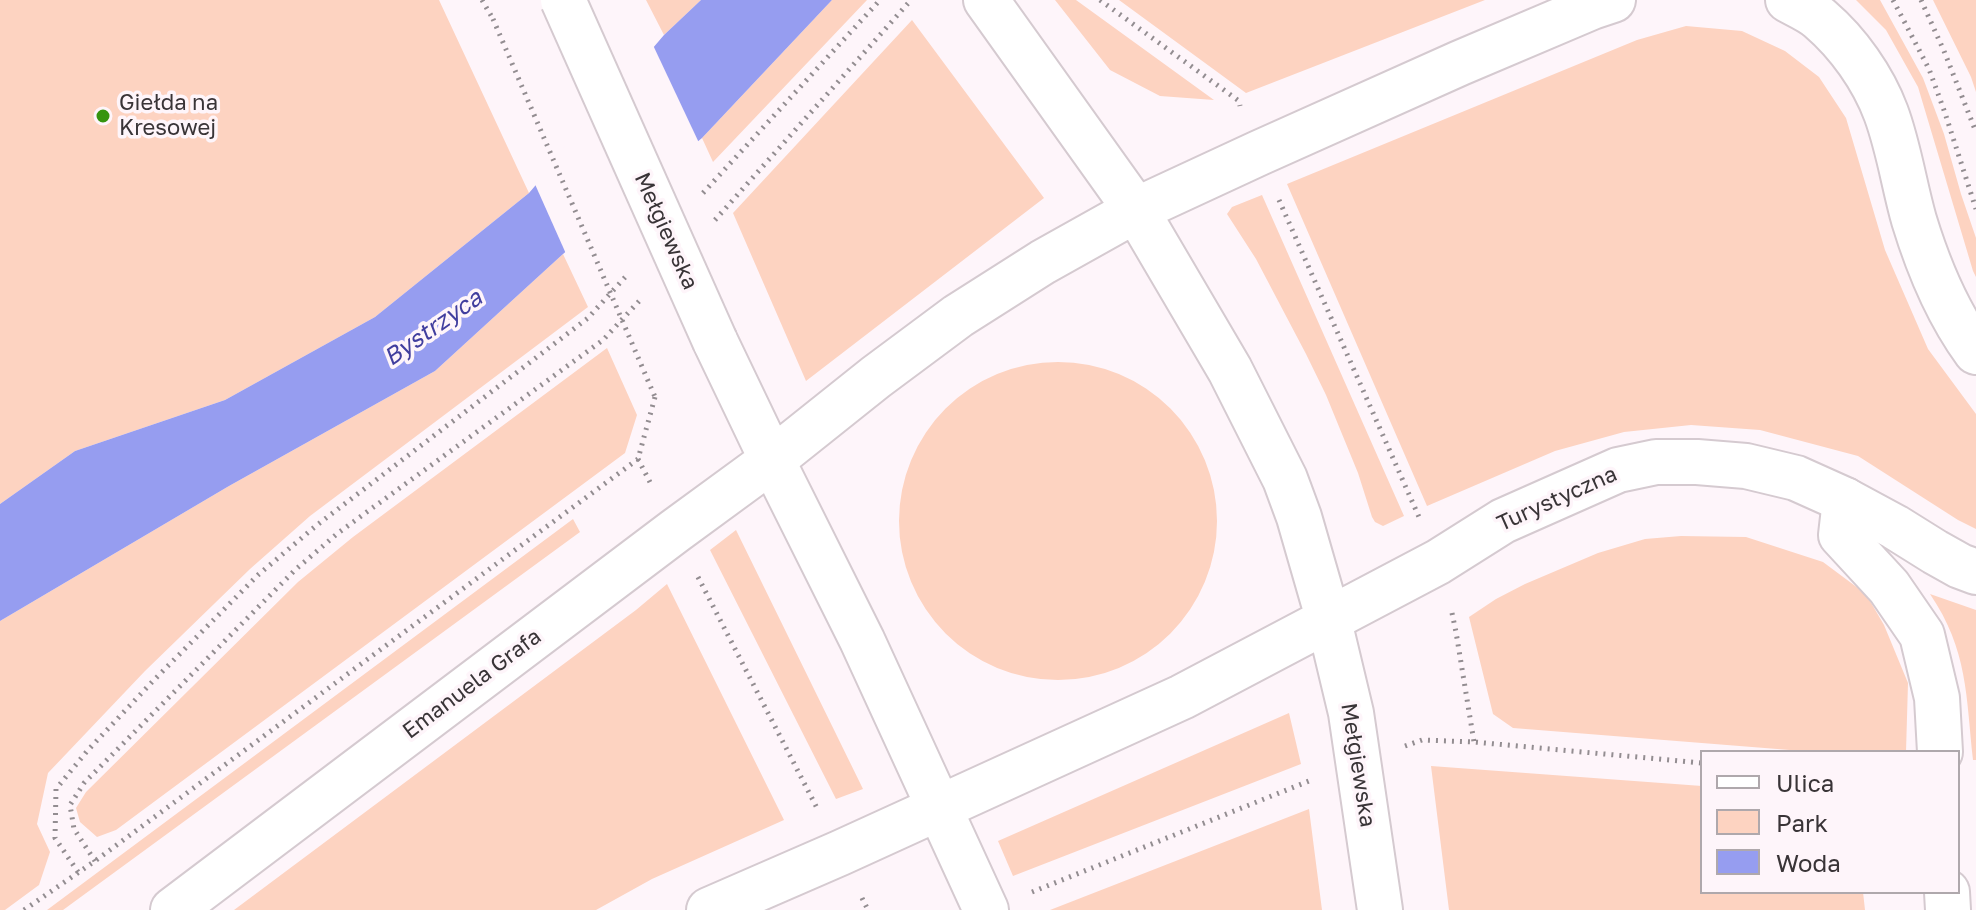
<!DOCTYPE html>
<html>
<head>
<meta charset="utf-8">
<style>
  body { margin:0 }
  #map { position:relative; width:1976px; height:910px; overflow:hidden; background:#fef5fa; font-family:"Golos Text",sans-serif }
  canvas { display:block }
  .legend { position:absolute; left:1700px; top:750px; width:260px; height:144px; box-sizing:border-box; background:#fef5fa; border:2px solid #afa8ac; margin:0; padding:10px 14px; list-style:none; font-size:24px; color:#393437 }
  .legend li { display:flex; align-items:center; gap:16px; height:40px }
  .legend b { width:40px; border:2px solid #afa8ac }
</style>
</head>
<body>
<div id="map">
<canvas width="1976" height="910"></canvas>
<ul class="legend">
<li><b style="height:10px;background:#fff"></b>Ulica</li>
<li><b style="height:22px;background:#fdd3c1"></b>Park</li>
<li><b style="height:22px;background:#969df0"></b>Woda</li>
</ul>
</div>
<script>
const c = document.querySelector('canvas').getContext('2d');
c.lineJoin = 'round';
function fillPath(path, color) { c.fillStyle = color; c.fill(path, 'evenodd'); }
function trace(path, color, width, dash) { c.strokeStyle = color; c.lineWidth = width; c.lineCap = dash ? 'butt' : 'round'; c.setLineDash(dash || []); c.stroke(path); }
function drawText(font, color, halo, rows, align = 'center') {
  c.font = font + ' "Golos Text",sans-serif'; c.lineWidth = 7; c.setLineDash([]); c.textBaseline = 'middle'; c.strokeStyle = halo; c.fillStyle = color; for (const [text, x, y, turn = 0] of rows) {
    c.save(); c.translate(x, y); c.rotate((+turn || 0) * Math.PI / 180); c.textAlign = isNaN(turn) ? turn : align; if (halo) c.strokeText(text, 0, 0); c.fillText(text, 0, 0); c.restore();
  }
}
fillPath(new Path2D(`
  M0,0H439L529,193L375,317L225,400L75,451L0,504Z
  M646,0H701L664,35Z
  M832,0H867L713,162L702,138Z
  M1055,0H1076L1214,100L1160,96L1110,70Z
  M1119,0H1485L1246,93Z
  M1856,0H1880L1923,78L1944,134L1961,194L1976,238V277L1973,271L1918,87L1886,30Z
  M1933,0H1976V92L1971,77Z
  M912,20L1044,198L806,381L733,213Z
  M1686,26L1742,31L1785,51L1819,77L1846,118L1885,250L1928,349L1976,414V529L1958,520L1858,456L1760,430L1691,425L1624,432L1555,451L1427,506L1287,184L1637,40Z
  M1262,195L1404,516L1383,526L1375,522L1372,517L1358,473L1326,395L1306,354L1256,259L1227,214L1232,207Z
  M563,254L588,307L310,516L250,569L145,671L48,773L37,824L50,852L39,885L5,910H0V621L229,486L435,371Z
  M607,348L637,415L625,453L116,830L97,837L80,822L76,808L86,792L298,582L353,537Z
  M899 521a159 159 0 1 1 318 0a159 159 0 1 1-318 0Z
  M573,519L580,532L63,910H47Z
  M736,530L863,789L836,799L710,550Z
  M1681,536L1746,537L1823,562L1866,594L1884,625L1908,683L1906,752H1815L1513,728L1493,714L1469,617L1496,599L1525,584L1598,553L1645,539Z
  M667,584L784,820L652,879L596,910H234L636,610Z
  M1930,594L1976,610V760H1973C1966,696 1968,650 1930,594Z
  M1289,713L1301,764L1013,876L998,841Z
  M1431,766L1702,786V892H1863L1865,910H1449Z
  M1309,809L1322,910H1050Z`), '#fdd3c1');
fillPath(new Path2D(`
  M701,0H832L702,138L563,254L435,371L229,486L0,621V504L75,451L225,400L375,317L529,193L664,35Z`), '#969df0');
fillPath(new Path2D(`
  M652,43L700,145L567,256L534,182Z`), '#fef5fa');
const minor = new Path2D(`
  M1845,500L1841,535L1889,587L1922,635L1937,698L1940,752
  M1947,892L1948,910`);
const secondary = new Path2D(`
  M986,0L1136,210L1230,370L1285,479L1299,517L1329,621L1351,713L1380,910
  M1788,0C1799,6 1811,11 1820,19C1848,43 1873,78 1886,113C1899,148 1904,185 1914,220C1928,266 1948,314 1976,352
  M715,341L772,460L862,640L986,910
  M173,910L675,531L772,460L876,377L958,316L1043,262L1136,210L1259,153L1460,63L1592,7L1613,0
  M709,910L840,853L1182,697L1438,562L1503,521L1618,470L1656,462H1697L1746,466L1796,478L1845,500L1895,527L1935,552L1960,566L1976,572`);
trace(minor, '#d5cad0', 48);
trace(secondary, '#d5cad0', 48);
trace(new Path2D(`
  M482,0L493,19
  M1100,0L1239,101L1240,106
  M1893,0L1929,69L1945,113L1976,209
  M1921,0L1944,51L1976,132
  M703,193L880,0
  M1279,200L1419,517
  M715,220L911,0
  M638,459L652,486
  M698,577L818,810
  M1452,613L1456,632L1474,742
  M1405,746L1422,740L1474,742L1702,763
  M95,861L74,829L70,805L84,783L295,570L338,533L603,340L642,298
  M78,872L55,838L56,789L88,750L153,681L258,575L317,525L588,318L628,274
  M1032,892L1309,781
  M862,898L868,910
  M24,910L95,861L638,459L655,397`), '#938d91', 5, [2, 6]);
trace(minor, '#fff', 44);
trace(secondary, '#fff', 44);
const secondaryBridge = new Path2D(`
  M563,0L715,341`);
trace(secondaryBridge, '#d5cad0', 48, []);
trace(new Path2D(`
  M493,19L655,397`), '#938d91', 5, [2, 6]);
trace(secondaryBridge, '#fff', 44);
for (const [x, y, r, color] of [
  [103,116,8,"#36940f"]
]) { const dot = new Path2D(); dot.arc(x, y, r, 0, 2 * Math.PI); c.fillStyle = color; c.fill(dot); trace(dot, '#fef5fa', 3); }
drawText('22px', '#393437', '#fef5fa', [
  ["Giełda na",119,103],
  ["Kresowej",119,128]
], 'left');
drawText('22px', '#393437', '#fef5fa', [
  ["Mełgiewska",666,231,66],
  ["Turystyczna",1557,499,-24],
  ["Emanuela Grafa",472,684,-37],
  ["Mełgiewska",1358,765,81]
]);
drawText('italic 24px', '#413e9e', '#fef5fa', [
  ["Bystrzyca",433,328,-35]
]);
</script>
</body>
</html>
